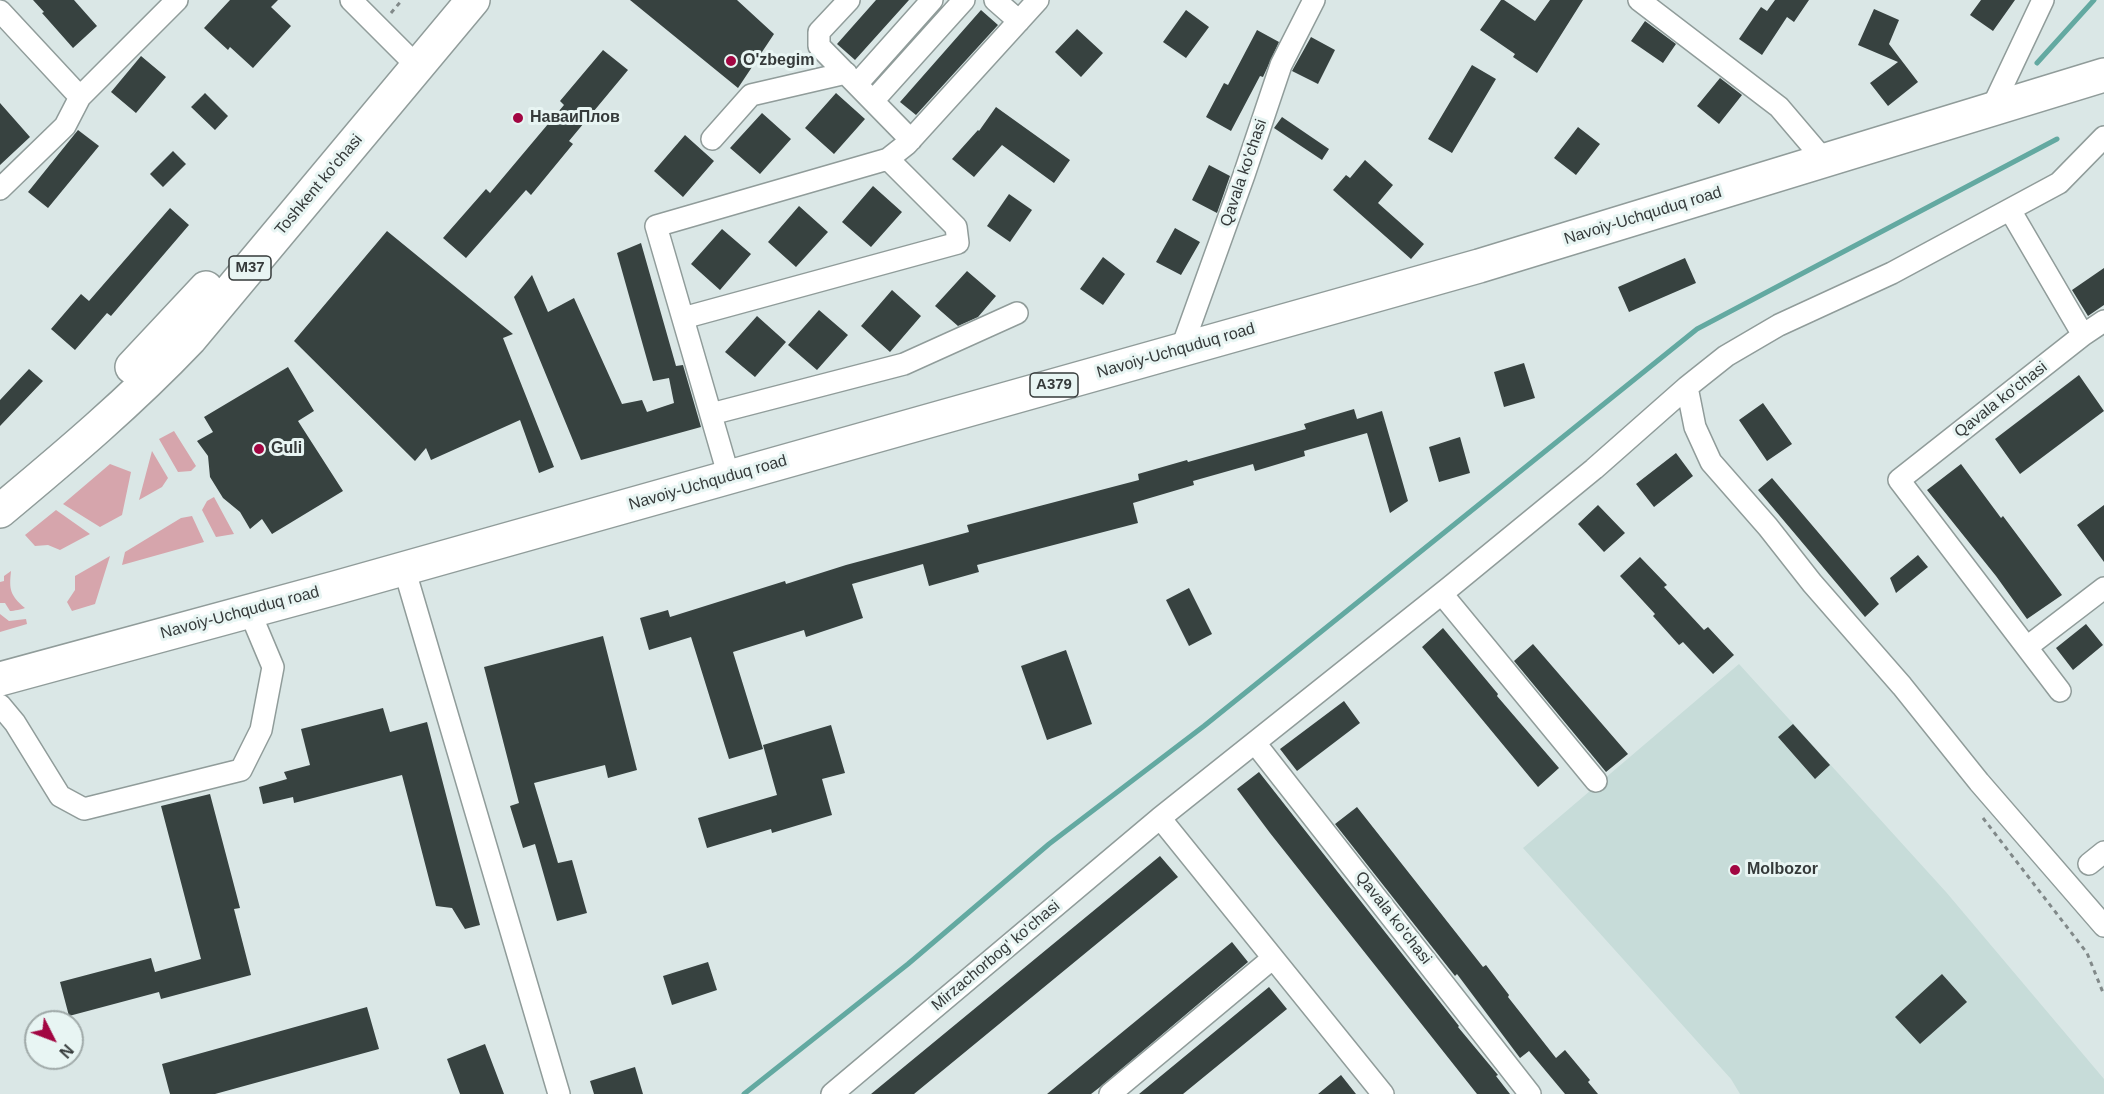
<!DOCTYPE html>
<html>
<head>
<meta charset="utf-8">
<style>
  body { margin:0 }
  #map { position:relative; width:2104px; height:1094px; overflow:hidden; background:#dae7e6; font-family:Arial,sans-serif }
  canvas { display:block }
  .north { position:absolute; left:24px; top:1010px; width:60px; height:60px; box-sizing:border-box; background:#e8f5f3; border:2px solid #a0aaa9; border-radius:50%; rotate:132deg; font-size:16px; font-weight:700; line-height:24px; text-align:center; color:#353a3a }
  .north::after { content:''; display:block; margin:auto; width:21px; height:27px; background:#a20642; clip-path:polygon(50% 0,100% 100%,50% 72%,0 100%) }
</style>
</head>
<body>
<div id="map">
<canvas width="2104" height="1094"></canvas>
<div class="north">N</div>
</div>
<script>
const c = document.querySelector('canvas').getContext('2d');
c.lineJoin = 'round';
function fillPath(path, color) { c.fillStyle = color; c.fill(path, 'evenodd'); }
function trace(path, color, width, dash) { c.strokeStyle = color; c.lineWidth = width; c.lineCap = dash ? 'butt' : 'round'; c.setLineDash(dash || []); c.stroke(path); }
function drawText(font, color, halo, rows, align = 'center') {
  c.font = font + ' Arial,sans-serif'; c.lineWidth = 6; c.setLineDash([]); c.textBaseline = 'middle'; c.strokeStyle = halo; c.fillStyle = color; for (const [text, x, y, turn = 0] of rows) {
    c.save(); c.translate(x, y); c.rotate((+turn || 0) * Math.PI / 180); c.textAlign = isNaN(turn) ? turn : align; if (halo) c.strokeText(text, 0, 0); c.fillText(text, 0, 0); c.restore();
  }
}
fillPath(new Path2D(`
  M1739,664L1946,892L2104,1079V1094H1740L1731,1079L1523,848Z`), '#c7dcd9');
fillPath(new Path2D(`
  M174,431L196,466L191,471L178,472L159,439Z
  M152,451L168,478L162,487L139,500Z
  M110,464L131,472L122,515L100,527L63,504Z
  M214,497L234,534L216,537L202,510L207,501Z
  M56,510L90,534L60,550L48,545L35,546L25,535Z
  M192,516L204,542L122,565L125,552L181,518Z
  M110,556L95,604L72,611L67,602L75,590V576Z
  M11,571C9,590 10,595 25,608C22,609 14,611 10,611L5,603H0V582L4,581V576Z
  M0,614L9,621L26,619L27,624L0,632Z`), '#d6a5ac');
trace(new Path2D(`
  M2037,63L2094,0
  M744,1094L908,964L1049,844L1204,726L1697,329L2057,139`), '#63a9a1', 5);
fillPath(new Path2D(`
  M33,0H74L97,26L73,48L42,13L44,12Z
  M230,0H278L271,7L291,26L253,68L230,47L228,50L204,28Z
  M630,0H737L774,34L738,88Z
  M876,0H909L855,60L837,44Z
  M1501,0H1504L1535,21L1550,0H1583L1537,73L1513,57L1515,54L1480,30Z
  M1775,0H1809L1794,22L1787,17L1762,55L1739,39L1761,7L1767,11Z
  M1981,0H2015L1993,31L1970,15Z
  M1874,9L1899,20L1889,44L1918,82L1888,106L1870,83L1898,62L1858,45Z
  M981,10L998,25L916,115L900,102Z
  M1186,10L1209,27L1186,58L1163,42Z
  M1645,21L1676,44L1663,63L1631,41Z
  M1077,29L1103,53L1081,77L1055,52Z
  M1257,30L1279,42L1263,77L1260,76L1231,131L1206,117L1224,83L1228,85Z
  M1311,37L1335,50L1318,84L1292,71Z
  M603,50L628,70L569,141L573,144L531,195L526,190L466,258L443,238L486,189L490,193L564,105L560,101Z
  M141,56L166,77L136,113L111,92Z
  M1472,65L1496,79L1452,153L1428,139Z
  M1720,78L1742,95L1719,124L1697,106Z
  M205,93L228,116L215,130L191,107Z
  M836,93L865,119L834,154L805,128Z
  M0,103L30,137L0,165Z
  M996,107L1070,160L1054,183L1002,145L974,177L952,159L978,130L979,131Z
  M762,113L791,139L760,174L730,148Z
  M1282,117L1329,149L1322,160L1274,128Z
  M1578,127L1600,144L1576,175L1554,158Z
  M78,130L99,146L48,208L28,192Z
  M685,135L714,161L683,197L654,171Z
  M173,151L186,164L163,187L150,174Z
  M1365,160L1393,185L1378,203L1424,244L1411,259L1333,190L1346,175L1350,178Z
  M1209,165L1230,176L1217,213L1192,200Z
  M873,186L902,212L871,247L842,222Z
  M1009,194L1032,210L1010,242L987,226Z
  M799,206L828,232L796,267L768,242Z
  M170,208L189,225L111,316L107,313L75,350L51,329L81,294L89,301Z
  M1175,228L1200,242L1181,275L1156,262Z
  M722,229L751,254L720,290L691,264Z
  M387,231L513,334L503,338L554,467L539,473L520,420L431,460L426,448L415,461L294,341Z
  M641,243L676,366L683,365L701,427L581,460L514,297L532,275L548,312L574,298L622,404L642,400L647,412L674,403L669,378L653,381L617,253Z
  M1103,257L1125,274L1103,305L1080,289Z
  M1685,258L1696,283L1629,312L1618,287Z
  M2104,268V305L2088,316L2072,290Z
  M967,271L996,296L978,317L958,326L935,306Z
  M892,290L921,316L890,352L861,326Z
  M819,310L848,335L817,370L788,345Z
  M757,316L786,342L755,377L725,352Z
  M1524,363L1535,398L1504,407L1494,372Z
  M288,367L314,411L298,421L343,491L272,534L262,519L250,529L240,512L223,498L210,477L208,456L197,441L213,432L204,417Z
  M29,369L43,381L0,426V400Z
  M2079,375L2104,411L2020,474L1995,439Z
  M1763,403L1792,444L1767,461L1739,420Z
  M1354,409L1357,419L1382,411L1408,501L1390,513L1367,433L1304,451L1305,456L1255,471L1253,464L1193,481L1194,485L1133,503L1138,523L977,565L979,572L929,586L923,564L852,584L863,618L806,637L804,630L733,652L763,749L729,759L691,637L649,650L640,618L668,610L670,617L785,581L786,584L846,565L969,532L967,525L1139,480L1138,474L1187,460L1188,462L1306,429L1304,424Z
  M1460,437L1470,473L1439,482L1429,447Z
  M1676,453L1693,476L1654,507L1636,484Z
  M1961,464L2001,518L2003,516L2062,595L2027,619L1996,576L1927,490Z
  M1772,478L1879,604L1865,617L1758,490Z
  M1598,505L1625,533L1604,552L1578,524Z
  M2104,505V562L2077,525Z
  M1918,555L1928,567L1896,593L1890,578Z
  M1640,557L1667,585L1664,587L1704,630L1708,627L1734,655L1713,674L1683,642L1679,645L1653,616L1655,614L1620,576Z
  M1189,588L1212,634L1189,646L1166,600Z
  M2086,624L2103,645L2073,670L2056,648Z
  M1443,628L1498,694L1497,696L1559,768L1538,787L1422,647Z
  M603,636L637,770L608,778L605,765L534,783L558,863L572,860L587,913L557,921L535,844L523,848L510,806L519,803L484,667Z
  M1533,644L1628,754L1606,772L1514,661Z
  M1066,650L1092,724L1047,740L1021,666Z
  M1344,701L1360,723L1297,771L1280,749Z
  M383,708L390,732L427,722L480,925L465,929L452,908L436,906L402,775L294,803L293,797L263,804L259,787L287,779L284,772L310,765L301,729Z
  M1793,724L1830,765L1815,779L1778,737Z
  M831,725L845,773L822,779L832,815L772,833L771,829L707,848L698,818L777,795L763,745Z
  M1259,772L1459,1026L1458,1027L1498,1075L1496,1076L1510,1094H1477L1270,833L1237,789Z
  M210,794L240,908L234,909L251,975L161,999L159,992L69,1016L60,982L151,958L155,972L201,959L161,806Z
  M1357,807L1483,967L1486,965L1509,995L1508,997L1556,1058L1565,1050L1590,1080L1588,1082L1598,1094H1565L1529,1051L1520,1058L1457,974L1455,976L1335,824Z
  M1160,856L1178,877L914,1094H871Z
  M1232,942L1248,962L1100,1087L1091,1094H1047Z
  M708,962L717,990L672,1005L663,976Z
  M1942,974L1967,1002L1920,1044L1895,1017Z
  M1269,987L1287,1009L1183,1094H1139Z
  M367,1007L379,1049L215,1094H170L162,1064Z
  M485,1044L504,1094H460L447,1059Z
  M635,1067L643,1094H594L590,1081Z
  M1341,1075L1356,1094H1318Z`), '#374240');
const street = new Path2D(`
  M351,0L418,67
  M849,0L819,32V46L911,140
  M995,0L1019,21
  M1639,0L1779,107L1825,161
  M0,11L80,97
  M857,84L932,0
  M873,101L964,0
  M1991,110L2043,0
  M712,139L751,95L846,73
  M0,189L65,126L80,97L177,0
  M2010,210L2083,335
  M683,318L958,243L956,227L888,159
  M1181,350L1244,175L1281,65L1314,0
  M1687,387L1695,427L1711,462L1768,527L1812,583L1902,686L1979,782L2104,926
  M711,414L904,364L1017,313
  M729,477L656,226L888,159L907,144L1038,0
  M404,568L559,1094
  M1442,594L1596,781
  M2027,647L2104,588
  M2060,691L1899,480L2083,335L2104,321
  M0,705L15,723L60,796L84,809L241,770L261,730L273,667L249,610
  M1255,743L1530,1094
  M1160,818L1383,1094
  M2089,864L2104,852
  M832,1094L1160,818L1450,587L1594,469L1687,387L1726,356L1779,325L1892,273L2059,183L2104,137
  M1110,1094L1273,958`);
const highway = new Path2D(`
  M132,367L206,288
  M0,511C66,456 131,401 190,339L473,0
  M0,679L335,588L1479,266L2104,75`);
trace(street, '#909c9a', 24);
trace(highway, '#909c9a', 36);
trace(new Path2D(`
  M391,13L402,0
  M1983,818L2087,953L2104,995`), '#818989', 3, [4.5, 4.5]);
trace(street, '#fff', 21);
trace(highway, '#fff', 33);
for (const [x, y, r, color] of [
  [731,61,6,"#a20642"],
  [518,118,6,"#a20642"],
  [259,449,6,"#a20642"],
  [1735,870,6,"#a20642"]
]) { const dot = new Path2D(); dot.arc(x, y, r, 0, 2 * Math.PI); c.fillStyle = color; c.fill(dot); trace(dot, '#e8f5f3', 2); }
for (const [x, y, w] of [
  [250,268,42],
  [1054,385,48]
]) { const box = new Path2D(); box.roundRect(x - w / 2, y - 12, w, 24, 4.5); c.fillStyle = '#e8f5f3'; c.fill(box); trace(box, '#353a3a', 1.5); }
drawText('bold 15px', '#353a3a', null, [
  ["M37",250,268],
  ["A379",1054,385]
]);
drawText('bold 16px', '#353a3a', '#e8f5f3', [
  ["O'zbegim",743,61],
  ["НаваиПлов",530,118],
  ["Guli",271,449],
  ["Molbozor",1747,870]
], 'left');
drawText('16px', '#353a3a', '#e8f5f3', [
  ["Qavala ko'chasi",1244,173,-71],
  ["Toshkent ko'chasi",319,185,-50],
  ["Navoiy-Uchquduq road",1643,216,-17],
  ["Navoiy-Uchquduq road",1176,351,-16],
  ["Qavala ko'chasi",2001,400,-38],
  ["Navoiy-Uchquduq road",708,483,-16],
  ["Navoiy-Uchquduq road",240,613,-15],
  ["Qavala ko'chasi",1393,918,52],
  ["Mirzachorbog' ko'chasi",996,956,-40]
]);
</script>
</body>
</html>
